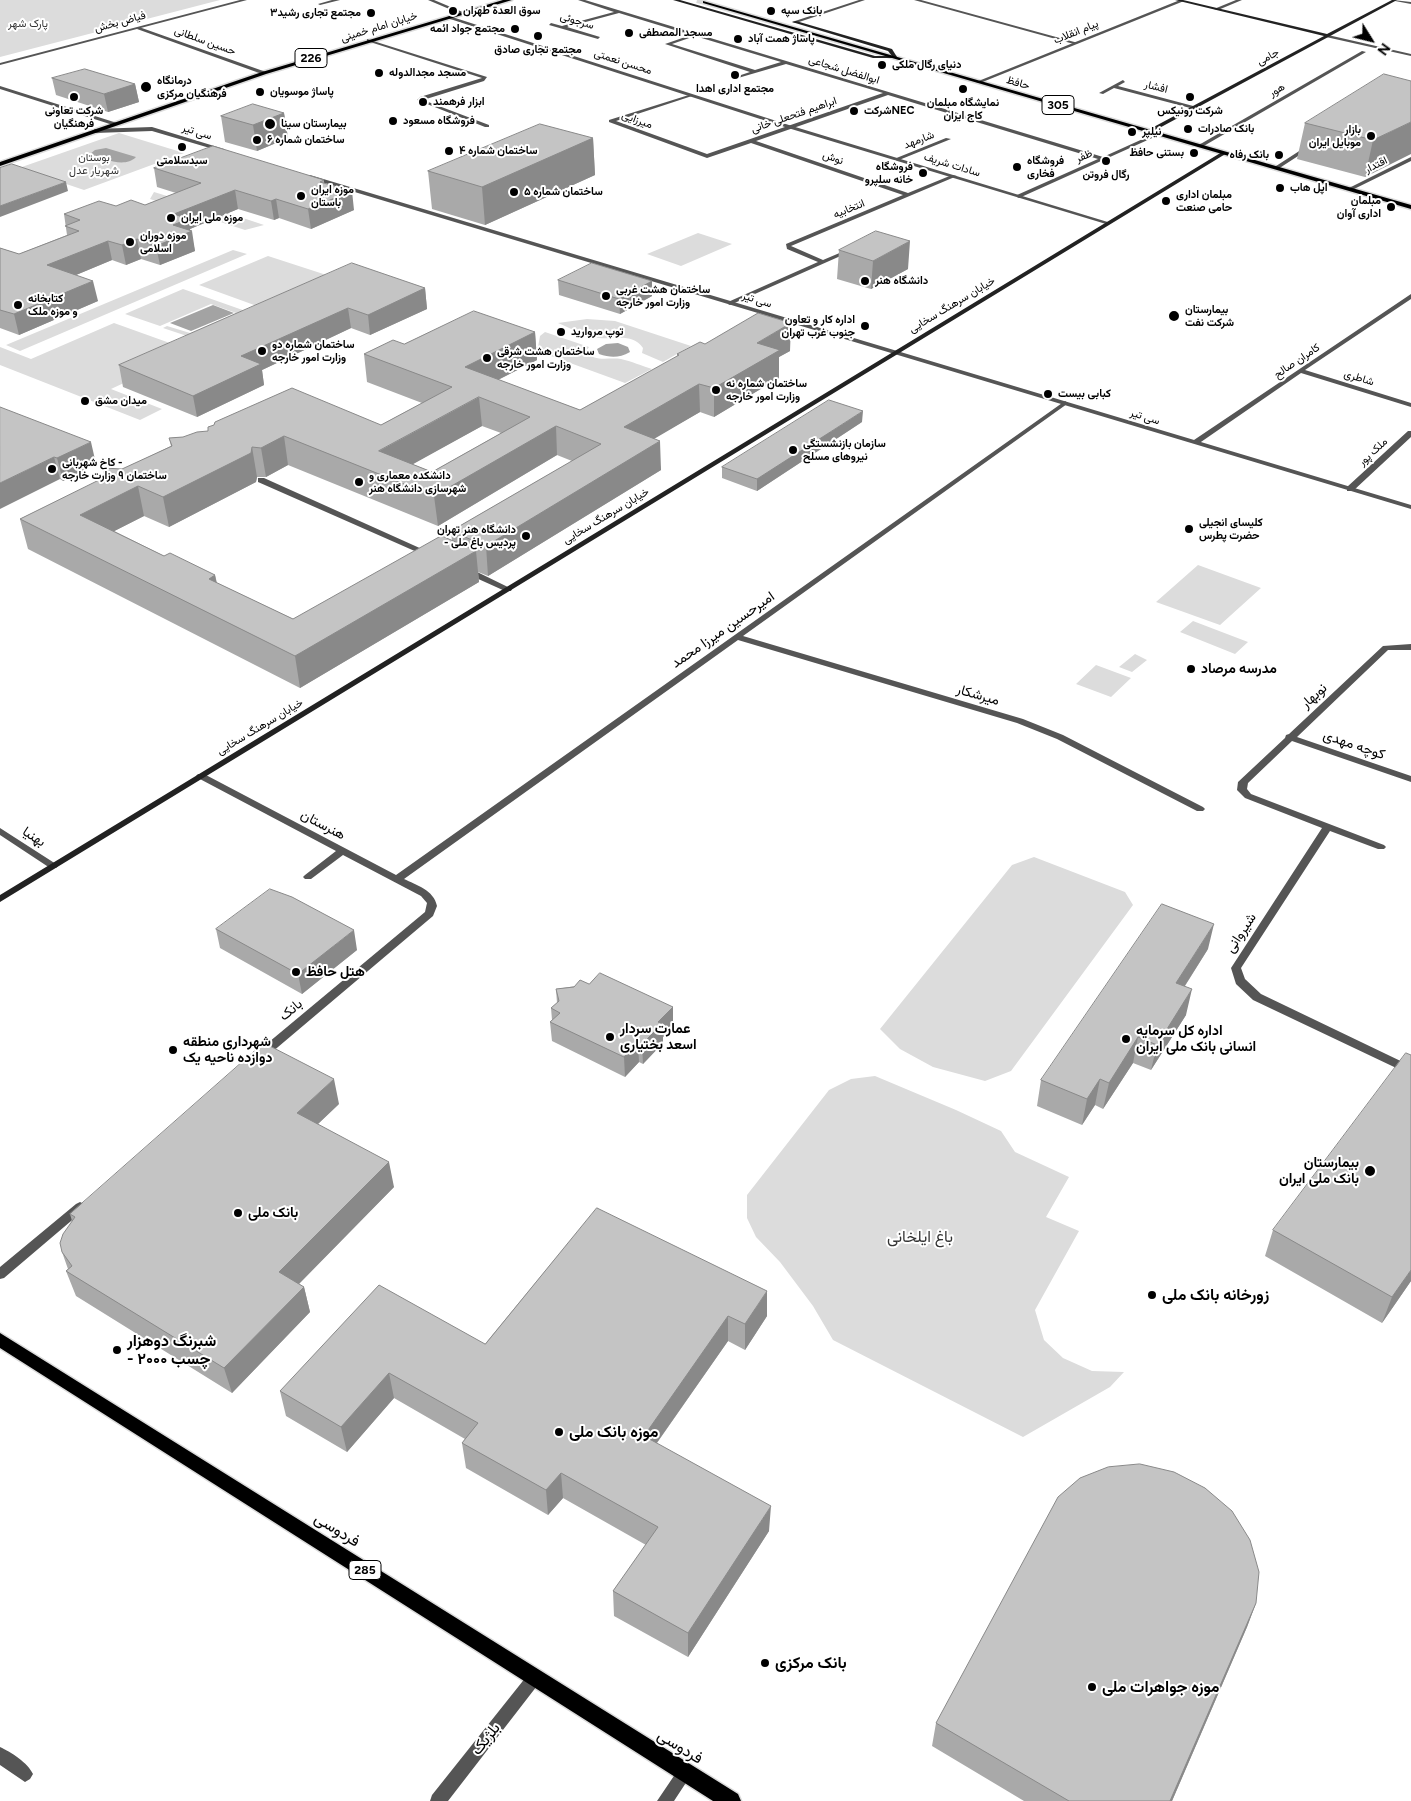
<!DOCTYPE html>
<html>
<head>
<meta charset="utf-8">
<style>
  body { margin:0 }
  #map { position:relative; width:1411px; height:1801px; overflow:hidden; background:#fff; font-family:Figtree,sans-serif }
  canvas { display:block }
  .north { position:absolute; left:1346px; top:15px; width:50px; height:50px; -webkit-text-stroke:4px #fff; paint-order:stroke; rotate:126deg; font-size:14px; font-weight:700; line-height:20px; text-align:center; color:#000 }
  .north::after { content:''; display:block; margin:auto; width:18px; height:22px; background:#000; clip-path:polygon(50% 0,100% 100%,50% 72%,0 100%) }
</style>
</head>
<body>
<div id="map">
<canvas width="1411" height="1801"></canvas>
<div class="north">N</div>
</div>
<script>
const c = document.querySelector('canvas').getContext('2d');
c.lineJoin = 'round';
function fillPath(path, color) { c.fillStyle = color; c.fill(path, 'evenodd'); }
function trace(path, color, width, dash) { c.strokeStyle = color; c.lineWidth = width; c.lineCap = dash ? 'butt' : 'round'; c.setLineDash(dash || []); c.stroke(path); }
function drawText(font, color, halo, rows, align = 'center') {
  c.font = font + ' Figtree,Vazirmatn,sans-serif'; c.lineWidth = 4; c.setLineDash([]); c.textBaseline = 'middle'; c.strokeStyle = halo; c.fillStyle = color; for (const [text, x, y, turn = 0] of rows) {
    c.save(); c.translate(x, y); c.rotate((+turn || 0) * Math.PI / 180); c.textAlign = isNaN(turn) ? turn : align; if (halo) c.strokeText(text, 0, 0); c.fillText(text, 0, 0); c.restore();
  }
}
fillPath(new Path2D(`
  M0,0H220L0,57Z
  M119,133L184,153L84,190L19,168Z
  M154,192L180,200L186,199L264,225L245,230L150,199Z
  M698,233L732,244L681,266L647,254Z
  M233,250L247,254L20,351L6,345Z
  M268,256L348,282L279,314L199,285Z
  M183,289L254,314L196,339L163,328L167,326L190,333L236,313L211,304L160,326L125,314Z
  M587,319L615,321L691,346L663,362L642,353L643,348C632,332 614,340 599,338C586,337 570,328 558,323Z
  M114,323L192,351L111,389L162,409L140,420L0,365V347L31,359Z
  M545,332L589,347L586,351C595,363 608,357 621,359C631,361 642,366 652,369L625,383L540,352L538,347L540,336Z
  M1198,565L1261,588L1220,625L1156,602Z
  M1193,621L1248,642L1235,654L1180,632Z
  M1135,654L1147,660L1132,672L1119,667Z
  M1096,665L1131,678L1111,697L1076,684Z
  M1034,857L1125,892L1133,905L1011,1071L985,1081L933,1067L900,1049L880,1029L1012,865Z
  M875,1076L956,1110L1001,1131L1015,1152L1069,1177L1046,1217L1079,1231L1035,1310L1044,1340L1063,1358L1092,1371L1124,1372L1110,1387L1023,1437L833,1340L813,1306L780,1262L756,1237L747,1218V1195L829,1090L851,1079Z`), '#dcdcdc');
fillPath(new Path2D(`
  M106,148L136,157C124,169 103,158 90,154L95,150Z
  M213,305L234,313L191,331L170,323Z
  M618,343L628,347L630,352C619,358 611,358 599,354L597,349L606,344Z`), '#a3a3a3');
trace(new Path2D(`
  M697,0L705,2`), '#d9d9d9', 6, [6, 3]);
const primary = new Path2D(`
  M503,0H512L266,74L0,166V162L262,72Z
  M703,1L1411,205V209L703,3Z
  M0,1333L738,1794L741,1801H713L0,1348Z`);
trace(primary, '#dbdbdb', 3);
fillPath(new Path2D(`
  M258,478H264L433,554L429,556H426L258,482Z
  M465,569H471L512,589L511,591H505L465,573Z
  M685,1764L690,1767L693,1772L674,1801H657L680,1767Z`), '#555');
fillPath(new Path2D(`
  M332,0H340L320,5L318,4Z
  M428,0H434L465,13L461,14Z
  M578,0H585L1103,157L1156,133L1161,134L1019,198L1017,197V195L1098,159L888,95L756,141L908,193L952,175L957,176L791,246L823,260L849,249L854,250L730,305L728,304V302L818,262L787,249L786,244L903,195L751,143L707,158L609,122V120L692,94V96L616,121L707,154L883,93L786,64L738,78V76L750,72L665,44L691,35L619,13L567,27L600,37L598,39L549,25L551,23L562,26L614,12ZM695,36L781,62L755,70L672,44Z
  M859,0H865L796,23L792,22Z
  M914,0H921L1078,43L1074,44Z
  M1236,0H1242L1218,10L1214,9Z
  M1393,0L1411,2V4L1395,1Z
  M139,27L266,72V73L262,74L137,29Z
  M1328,35L1411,54V56L1326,37Z
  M367,39L487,77L484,81L423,100L489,125V127H485L417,100L420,97L482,78L367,41Z
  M1362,51L1366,52L1202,147L1197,146Z
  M1123,80L1125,82L1118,86L1197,107L1194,109L1114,88L1103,94L1099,93Z
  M946,138L951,139L899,160L894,159Z
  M1307,146L1312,147L1278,169L1273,168Z
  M1411,157V161L1352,190L1347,189Z
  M1411,294V299L1305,370L1411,403V407L1301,373L1198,444L1191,442Z
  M1065,401L1068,403L1067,404L743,636L1023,719L1063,735L1203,807L1205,809L1203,811H1197L1057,739L1017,723L738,640L404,879C416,885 434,890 437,906L433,916L265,1058H257L256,1055L257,1052L425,912L427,903L421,896L343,855L311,879H305L303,877L305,875L336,851L198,778L196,776L198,774H204L396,875Z
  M1408,431H1411V437L1353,491H1347V487Z
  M1411,644V650H1388L1297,737L1411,776V782L1292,741L1248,783L1247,789L1251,794L1384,845L1386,847L1384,849H1378L1330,831L1241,968L1245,979L1261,994L1411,1066V1075L1253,1000L1236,984L1231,968L1322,828L1245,798L1237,790L1238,782L1285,738L1286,735L1289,734L1383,646Z
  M0,828L56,864L58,866L56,868H50L0,835Z
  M80,1202L84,1204L86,1207L84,1210L4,1278L0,1279V1267L76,1204Z
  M535,1670L540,1672L542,1677L540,1682L448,1801H430L432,1795L530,1672Z
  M0,1747C11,1752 28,1763 33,1774L30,1779L25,1782L0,1765Z`), '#555');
fillPath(new Path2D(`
  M240,0H247L0,65V63Z
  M1180,0L1184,1L980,83L976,82Z
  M449,16L792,126L1111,223L1106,224L788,128L447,18Z
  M0,86L117,123L118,124L113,125L0,89Z
  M152,127L224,149L225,150L220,151L152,131L95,133L92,131L95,129Z
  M310,175L1411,505V509L308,178V176Z`), '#555');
fillPath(new Path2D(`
  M673,0H680L875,56H892L888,51L792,22L796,21L892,49L897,57L895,58H873Z
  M1175,0H1183L1327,34L1392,0H1397L1150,133L1147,131L1148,130L1324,36Z
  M1222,152L1227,153L0,902V895Z`), '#222');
fillPath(primary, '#000');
fillPath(new Path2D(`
  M52,78L135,84L139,102L108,112L56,95Z
  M1411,81L1365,177L1297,159L1305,123Z
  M284,113L288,138L257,151L225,142L221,116Z
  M593,138L595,175L485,225L432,209L428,171Z
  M154,168L324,180V183L354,210L311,229L279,218L274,220L238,209L190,229L195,251L160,265L141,259L126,265L112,260L76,275L98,301L19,335L0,328V248L19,254L67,235L64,214L116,206L145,205L176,193L157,187Z
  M839,250L908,269L871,289L837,279Z
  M558,280L652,296L620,314L559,295Z
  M425,288L427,309L370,335L351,328L262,370L264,385L197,417L123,387L119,365Z
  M535,332L537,360L498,380L580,410L677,357V354L705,344L790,351L779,357V378L714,417L700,412L654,438L661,470L488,576L478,572L479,582L300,688L28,549L20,519L171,446L169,438L381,425L422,403L367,382L364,354L404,344ZM482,426L501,433L432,472L412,464ZM557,455L572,461L451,531L452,541L293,619L217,583L215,575L164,556L114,531L144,516L169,527L256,482L257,477H266L288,465L438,526Z
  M0,407L96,464L63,481L60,479Z
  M862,422L757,491L722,478V467Z
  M216,929L357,950L302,994L220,948Z
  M1208,949L1185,986L1186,1015L1151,1070L1133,1063L1103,1109L1095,1105L1082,1125L1037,1106L1041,1080Z
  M589,984L673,1007V1026L663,1037V1043L643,1064L639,1062L625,1077L552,1041L550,1022L552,1020L551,1008L557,1003L556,989Z
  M339,1104L318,1124L394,1187L299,1284L304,1287L310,1312L232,1393L76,1296L66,1271L68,1269L62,1252L72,1221L70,1214Z
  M597,1208L767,1316L745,1350L728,1341L657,1443L769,1531L688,1657L614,1616L613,1591L646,1545L563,1498L548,1515L466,1468L462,1443L465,1439L394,1398L347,1452L286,1416L280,1391L485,1344Z
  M1273,1230L1411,1281L1382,1323L1265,1256Z
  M1256,1603L1247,1627L1172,1801H1024L932,1746L936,1723Z`), '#a9a9a9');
fillPath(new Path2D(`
  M135,84L139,102L108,112L104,94Z
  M284,113L288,138L257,151L253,125Z
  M1411,122V154L1365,177L1373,140Z
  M593,138L595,175L485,225L482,187Z
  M66,182L68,191L0,217V206Z
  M235,190L238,209L190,229V232L192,231L195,251L160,265L156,246L173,225L174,214Z
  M352,191L354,210L311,229L308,209Z
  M276,199L279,218L274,220L271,201Z
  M137,239L141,259L126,265L122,245Z
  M108,241L112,260L52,285L47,265Z
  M910,241L908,269L871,289L873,261Z
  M93,281L98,301L19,335L14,314Z
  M652,281V296L620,314L619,299Z
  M425,288L427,309L370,335L368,315Z
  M348,308L351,328L262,370L264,385L197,417L193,396L241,356Z
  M791,323L790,351L779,357V378L714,417V388L757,343Z
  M535,332L537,360L468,395L465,367Z
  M699,384L700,412L625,456L624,427Z
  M479,397L482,426L388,478L379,451Z
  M863,411L862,422L757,491V479Z
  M556,426L557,455L438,526L434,496Z
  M284,436L288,465L266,477L261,448Z
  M660,441L661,470L488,576L486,546Z
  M91,442L96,464L63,481L57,458Z
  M252,447L257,477L256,482L169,527L163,497Z
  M54,457L60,479L0,509V483Z
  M138,486L144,516L87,545L80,515Z
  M476,551L479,582L300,688L295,656Z
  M215,575L221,606L209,579Z
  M1214,924L1208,949L1170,1009L1176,983Z
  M354,930L357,950L302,994L298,974Z
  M1192,989L1186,1015L1151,1070L1157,1045Z
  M673,1007V1026L663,1037V1043L643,1064L642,1044L658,1022Z
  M1138,1037L1133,1063L1103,1109L1109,1083Z
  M638,1042L639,1062L625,1077L624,1057Z
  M334,1079L339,1104L302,1139L297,1113Z
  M1100,1079L1095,1105L1082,1125L1087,1099Z
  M389,1162L394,1187L285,1298L279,1272Z
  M1411,1270V1281L1382,1323L1392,1297Z
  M304,1287L310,1312L232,1393L224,1368Z
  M767,1291V1316L745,1350V1324Z
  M728,1316V1341L644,1461V1436Z
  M389,1373L394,1398L347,1452L341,1427Z
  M561,1473L563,1498L548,1515L546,1490Z
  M771,1506L769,1531L688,1657V1633Z
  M1256,1603L1247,1627L1172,1801H1170Z`), '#898989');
const building = new Path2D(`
  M85,69L135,84L104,94L52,78Z
  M1384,74L1411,81V122L1373,140L1305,123Z
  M253,104L284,113L253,125L221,116Z
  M540,124L593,138L482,187L428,171Z
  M213,146L324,180L320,182L352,191L308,209L276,199L271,201L235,190L174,214L188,219L173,225L192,231L156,246L137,239L122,245L108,241L47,265L93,281L14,314L0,310V248L19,254L79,231L65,226L80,220L64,214L99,201L116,206L131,200L145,205L201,183L154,168Z
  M12,164L66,182L0,206V168Z
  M876,231L910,241L873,261L839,250Z
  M352,263L425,288L368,315L348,308L241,356L261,364L193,396L119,365Z
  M592,263L652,281L619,299L558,280Z
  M474,311L535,332L465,367L580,410L679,355L677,354L700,342L705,344L758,313L791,323L757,343L780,350L714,388L699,384L624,427L660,441L486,546L451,531L601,444L556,426L434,496L284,436L261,448L252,447L251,453L163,497L138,486L80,515L164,556L170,553L215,575L209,579L293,619L439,537L442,536L476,551L295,656L20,519L105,477L103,468L122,469L172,446L169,438L183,437L197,432L208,431V427L214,425L215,422L292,388L381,425L452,387L364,354L393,340L404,344ZM479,397L530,417L432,472L379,451Z
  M829,400L863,411L757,479L722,467Z
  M0,407L91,442L57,458L54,457L0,483Z
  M270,889L292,897L354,930L298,974L216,929Z
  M1162,904L1214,924L1176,983L1192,989L1157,1045L1138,1037L1109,1083L1100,1079L1087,1099L1041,1080Z
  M600,973L673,1007L658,1022L662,1024L642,1044L638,1042L624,1057L550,1022L560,1013L551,1008L559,1001L556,989L574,987L580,980L589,984Z
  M264,1043L334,1079L297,1113L389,1162L279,1272L304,1287L224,1368L66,1271L72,1266L62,1252L60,1243L63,1234L75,1217L70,1214Z
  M1406,1053L1411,1055V1270L1392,1297L1273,1230Z
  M597,1208L767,1291L745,1324L728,1316L644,1436L771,1506L688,1633L613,1591L658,1527L561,1473L546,1490L462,1443L478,1423L389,1373L341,1427L280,1391L379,1285L485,1344Z
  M1140,1464L1174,1472L1205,1488L1232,1511L1250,1540L1259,1572L1256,1603L1170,1801H1069L936,1723L1058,1497L1080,1478L1108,1467Z`);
fillPath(building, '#c4c4c4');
trace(building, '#898989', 1);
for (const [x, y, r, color] of [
  [453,11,5,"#000"],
  [771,11,5,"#000"],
  [371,13,5,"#000"],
  [515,29,5,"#000"],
  [629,33,5,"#000"],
  [538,36,5,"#000"],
  [738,39,5,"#000"],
  [882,65,5,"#000"],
  [379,73,5,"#000"],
  [735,75,5,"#000"],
  [146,87,6,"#000"],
  [963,89,5,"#000"],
  [260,92,5,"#000"],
  [74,97,5,"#000"],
  [1190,97,5,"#000"],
  [423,102,5,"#000"],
  [854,111,5,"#000"],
  [393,121,5,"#000"],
  [270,124,6,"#000"],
  [1188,129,5,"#000"],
  [1132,132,5,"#000"],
  [1371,136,5,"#000"],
  [257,140,5,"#000"],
  [182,147,5,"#000"],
  [449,151,5,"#000"],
  [1194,153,5,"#000"],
  [1279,155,5,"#000"],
  [1106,161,5,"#000"],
  [1017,167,5,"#000"],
  [923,173,5,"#000"],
  [1280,188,5,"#000"],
  [514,192,5,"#000"],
  [301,196,5,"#000"],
  [1166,201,5,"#000"],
  [1391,207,5,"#000"],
  [171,218,5,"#000"],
  [130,242,5,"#000"],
  [865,281,5,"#000"],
  [606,296,5,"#000"],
  [18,305,5,"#000"],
  [1174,316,6,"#000"],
  [865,326,5,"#000"],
  [561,332,5,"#000"],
  [262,351,5,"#000"],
  [487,358,5,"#000"],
  [716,390,5,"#000"],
  [1048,394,5,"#000"],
  [85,401,5,"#000"],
  [793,450,5,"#000"],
  [52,469,5,"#000"],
  [359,482,5,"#000"],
  [1189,529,5,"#000"],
  [526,536,5,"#000"],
  [1191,669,5,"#000"],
  [296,972,5,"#000"],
  [610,1037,5,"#000"],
  [1126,1039,5,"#000"],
  [173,1050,5,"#000"],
  [1370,1171,6,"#000"],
  [238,1213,5,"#000"],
  [1152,1295,5,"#000"],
  [117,1350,5,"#000"],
  [559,1432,5,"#000"],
  [765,1663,5,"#000"],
  [1092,1687,5,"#000"]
]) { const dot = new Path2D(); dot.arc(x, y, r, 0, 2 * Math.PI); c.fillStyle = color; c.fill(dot); trace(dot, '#fff', 2); }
drawText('bold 11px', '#000', '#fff', [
  ["سوق العدة طهران",463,11],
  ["بانک سپه",781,11],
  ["مجتمع تجاری رشید۳",361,13,"right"],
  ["مجتمع جواد ائمه",505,29,"right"],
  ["مسجد المصطفی",639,33],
  ["پاساژ همت آباد",748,39],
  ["مجتمع تجاری صادق",538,50,"center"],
  ["دنیای رگال ملکی",892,65],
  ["مسجد مجدالدوله",389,73],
  ["درمانگاه",157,81],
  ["فرهنگیان مرکزی",157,94],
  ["مجتمع اداری اهدا",735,89,"center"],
  ["پاساژ موسویان",270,92],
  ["ابزار فرهمند",433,102],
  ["نمایشگاه مبلمان",963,103,"center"],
  ["کاج ایران",963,116,"center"],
  ["شرکت تعاونی",74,111,"center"],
  ["فرهنگیان",74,124,"center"],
  ["شرکتNEC",864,111],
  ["شرکت رونیکس",1190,111,"center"],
  ["فروشگاه مسعود",403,121],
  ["بیمارستان سینا",281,124],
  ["بانک صادرات",1198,129],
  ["بازار",1361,130,"right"],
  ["موبایل ایران",1361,143,"right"],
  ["نیلپر",1142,132],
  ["ساختمان شماره ۶",267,140],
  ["ساختمان شماره ۴",459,151],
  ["بستنی حافظ",1184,153,"right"],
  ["بانک رفاه",1269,155,"right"],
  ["سبدسلامتی",182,161,"center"],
  ["فروشگاه",1027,161],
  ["فخاری",1027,174],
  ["فروشگاه",913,167,"right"],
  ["خانه سلپرو",913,180,"right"],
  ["رگال فروتن",1106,175,"center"],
  ["اپل هاب",1290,188],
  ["موزه ایران",311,190],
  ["باستان",311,203],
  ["ساختمان شماره ۵",524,192],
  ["مبلمان اداری",1176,195],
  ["حامی صنعت",1176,208],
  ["مبلمان",1381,201,"right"],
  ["اداری آوان",1381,214,"right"],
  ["موزه ملی ایران",181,218],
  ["موزه دوران",140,236],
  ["اسلامی",140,249],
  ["دانشگاه هنر",875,281],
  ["ساختمان هشت غربی",616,290],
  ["وزارت امور خارجه",616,303],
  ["کتابخانه",28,299],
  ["و موزه ملک",28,312],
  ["بیمارستان",1185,310],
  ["شرکت نفت",1185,323],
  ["اداره کار و تعاون",855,320,"right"],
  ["جنوب غرب تهران",855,333,"right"],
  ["توپ مروارید",571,332],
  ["ساختمان شماره دو",272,345],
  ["وزارت امور خارجه",272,358],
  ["ساختمان هشت شرقی",497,352],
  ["وزارت امور خارجه",497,365],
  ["ساختمان شماره نه",726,384],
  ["وزارت امور خارجه",726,397],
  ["کبابی بیست",1058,394],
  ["میدان مشق",95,401],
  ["سازمان بازنشستگی",803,444],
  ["نیروهای مسلح",803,457],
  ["کاخ شهربانی -",62,463],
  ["ساختمان ۹ وزارت خارجه",62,476],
  ["دانشکده معماری و",369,476],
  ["شهرسازی دانشگاه هنر",369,489],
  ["کلیسای انجیلی",1199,523],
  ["حضرت پطرس",1199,536],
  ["دانشگاه هنر تهران",516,530,"right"],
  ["- پردیس باغ ملی",516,543,"right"]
], 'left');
drawText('11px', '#000', '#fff', [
  ["سرجوئی",577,21,17],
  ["فیاض بخش",120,22,-15],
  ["خیابان امام خمینی",379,27,-17],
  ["پیام انقلاب",1076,32,-22],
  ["حسین سلطانی",205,41,20],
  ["جامی",1268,57,-28],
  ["محسن نعمتی",623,62,18],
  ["ابوالفضل شجاعی",844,70,17],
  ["حافظ",1018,83,16],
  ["افشار",1156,87,14],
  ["هور",1277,90,-30],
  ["ابراهیم فتحعلی خانی",794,115,-19],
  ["میرزایی",637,120,20],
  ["سی تیر",197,132,17],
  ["شارمهد",919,140,-21],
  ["ظفر",1084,156,-24],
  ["نوش",833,158,19],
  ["سادات شریف",952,165,17],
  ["اقتدار",1376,165,-26],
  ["انتخابیه",849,209,-22],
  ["سی تیر",757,300,17],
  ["خیابان سرهنگ سخایی",952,305,-31],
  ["کامران صالح",1297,361,-34],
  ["شاطری",1359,378,17],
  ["سی تیر",1145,417,17],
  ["ملک پور",1373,452,-43],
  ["خیابان سرهنگ سخایی",606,516,-31],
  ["خیابان سرهنگ سخایی",260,727,-31]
]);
drawText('11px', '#333', '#fff', [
  ["پارک شهر",28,24],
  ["بوستان",94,158],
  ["شهریار عدل",94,171]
]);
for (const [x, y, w] of [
  [311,58,32],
  [1058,105,32],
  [365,1570,32]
]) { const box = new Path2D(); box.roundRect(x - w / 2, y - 9.5, w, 19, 4); c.fillStyle = '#fff'; c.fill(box); trace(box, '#000', 1); }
drawText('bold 12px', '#000', null, [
  ["226",311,58],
  ["305",1058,105],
  ["285",365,1570]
]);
drawText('14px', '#000', '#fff', [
  ["امیرحسین میرزا محمد",723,630,-35],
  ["میرشکار",978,695,16],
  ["نوبهار",1314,696,-42],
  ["کوچه مهدی",1354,745,19],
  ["هنرستان",323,825,28],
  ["بهنیا",34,837,33],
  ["شیروانی",1241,933,-57],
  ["بانک",291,1010,-40]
]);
drawText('bold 14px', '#000', '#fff', [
  ["مدرسه مرصاد",1201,669],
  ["هتل حافظ",306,972],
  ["عمارت سردار",620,1029],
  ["اسعد بختیاری",620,1045],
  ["اداره کل سرمایه",1136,1031],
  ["انسانی بانک ملی ایران",1136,1047],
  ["شهرداری منطقه",183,1042],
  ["دوازده ناحیه یک",183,1058],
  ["بیمارستان",1359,1163,"right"],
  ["بانک ملی ایران",1359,1179,"right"],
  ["بانک ملی",248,1213]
], 'left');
drawText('16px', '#333', '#fff', [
  ["باغ ایلخانی",920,1237]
]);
drawText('bold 16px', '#000', '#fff', [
  ["زورخانه بانک ملی",1162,1295],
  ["شبرنگ دوهزار",127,1341],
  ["- چسب ۲۰۰۰",127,1359],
  ["موزه بانک ملی",569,1432],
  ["بانک مرکزی",775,1663],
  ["موزه جواهرات ملی",1102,1687]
], 'left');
drawText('16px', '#000', '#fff', [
  ["فردوسی",337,1530,32],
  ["بلژیک",486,1739,-52],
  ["فردوسی",680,1747,32]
]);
</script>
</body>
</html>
